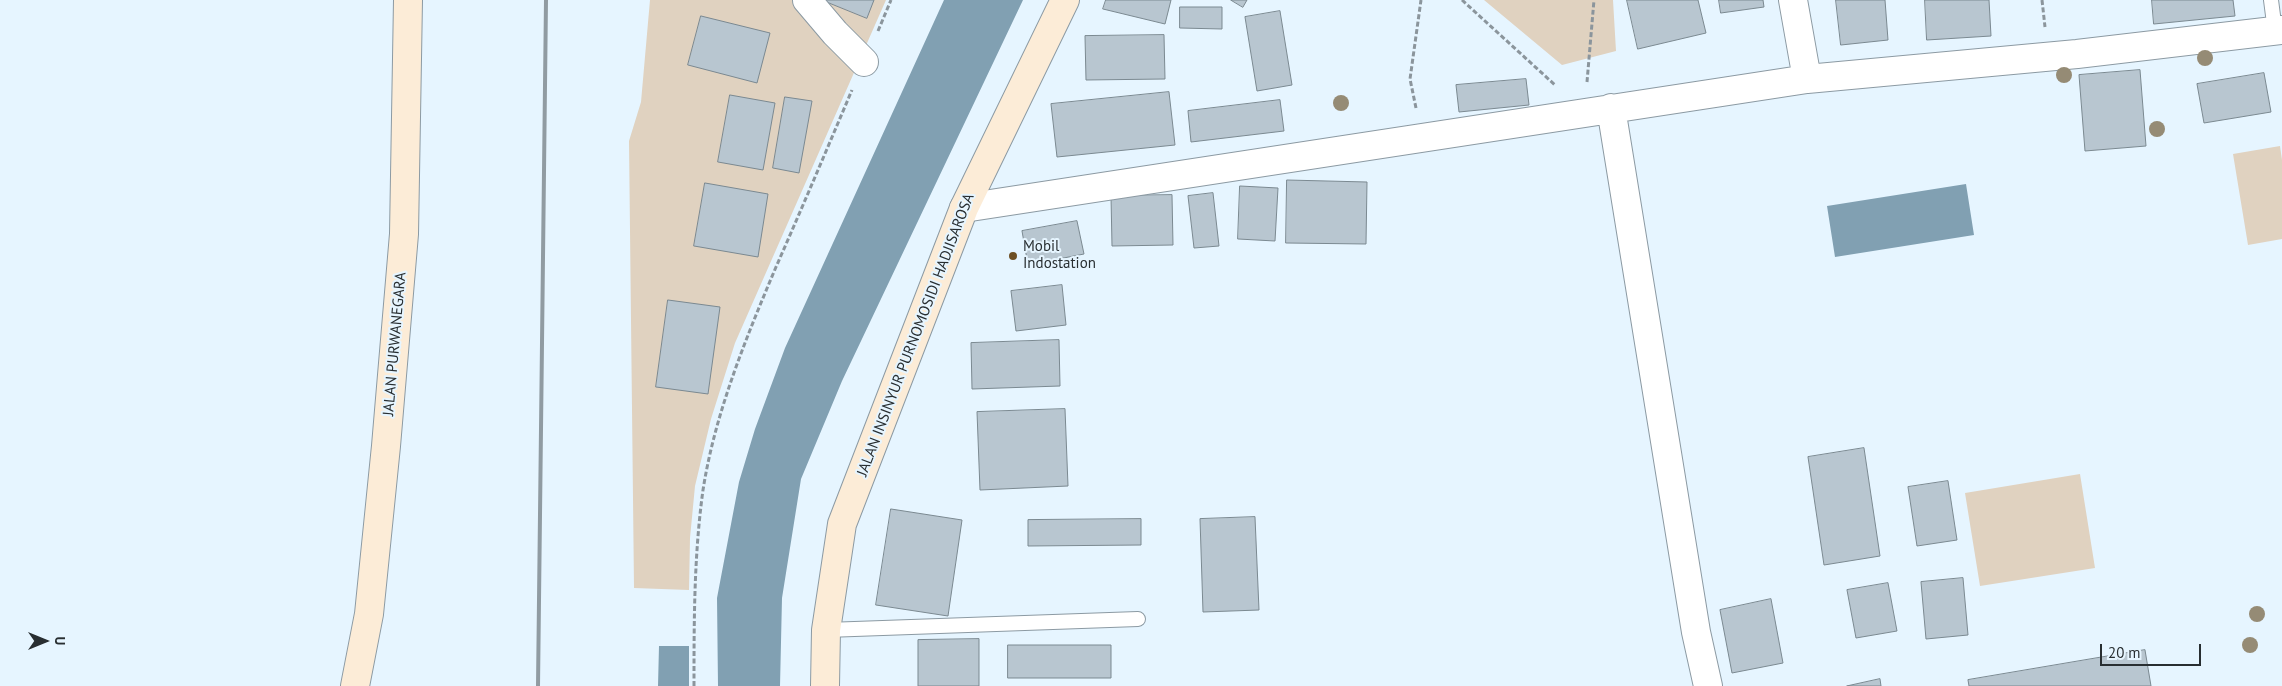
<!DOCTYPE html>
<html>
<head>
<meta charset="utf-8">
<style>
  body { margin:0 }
  #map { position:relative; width:2282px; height:686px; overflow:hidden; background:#e6f5ff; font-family:"PT Sans",sans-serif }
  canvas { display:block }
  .north { position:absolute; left:20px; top:616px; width:50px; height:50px; -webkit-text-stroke:4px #e6f5ff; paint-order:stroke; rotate:90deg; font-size:14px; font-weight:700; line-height:20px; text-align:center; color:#282e31 }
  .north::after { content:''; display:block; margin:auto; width:18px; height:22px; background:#282e31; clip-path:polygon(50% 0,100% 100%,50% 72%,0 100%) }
  .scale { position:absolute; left:2100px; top:644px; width:101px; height:22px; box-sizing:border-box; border:2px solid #282e31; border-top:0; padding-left:6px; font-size:15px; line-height:18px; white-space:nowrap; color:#282e31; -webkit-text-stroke:4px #e6f5ff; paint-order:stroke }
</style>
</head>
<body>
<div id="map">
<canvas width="2282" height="686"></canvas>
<div class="north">U</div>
<div class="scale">20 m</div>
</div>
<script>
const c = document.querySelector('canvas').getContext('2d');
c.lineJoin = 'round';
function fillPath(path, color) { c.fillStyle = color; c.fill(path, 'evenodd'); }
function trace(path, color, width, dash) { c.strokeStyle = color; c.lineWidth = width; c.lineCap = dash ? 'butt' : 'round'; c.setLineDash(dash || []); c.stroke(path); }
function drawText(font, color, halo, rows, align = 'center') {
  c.font = font + ' "PT Sans",sans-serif'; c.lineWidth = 4; c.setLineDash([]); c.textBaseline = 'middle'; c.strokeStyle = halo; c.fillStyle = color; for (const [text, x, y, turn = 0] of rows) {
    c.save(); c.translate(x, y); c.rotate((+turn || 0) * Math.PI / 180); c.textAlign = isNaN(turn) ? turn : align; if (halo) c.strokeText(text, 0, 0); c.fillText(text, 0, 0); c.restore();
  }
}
fillPath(new Path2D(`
  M650,0H886L735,343L711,419L695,486L690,538L689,590L634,588L629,141L641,102Z
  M1484,0H1613L1616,51L1562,65Z
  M2280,146L2282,160V239L2248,245L2233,154Z
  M2080,474L2095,568L1980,586L1965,493Z`), '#e0d2c0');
fillPath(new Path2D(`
  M944,0H1023L842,381L801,479L782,598L780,686H718L717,598L739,482L755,429L785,348Z
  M1966,184L1974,235L1835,257L1827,206Z
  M659,646H689V686H658Z`), '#81a0b2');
const building = new Path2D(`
  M822,0H874L867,18Z
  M1106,0H1171L1165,24L1103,9Z
  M1231,0H1247L1243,7Z
  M1627,0H1698L1706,33L1638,49Z
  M1719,0H1763L1764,7L1721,13Z
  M1836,0H1885L1888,40L1841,45Z
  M1925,0H1989L1991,36L1927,40Z
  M2152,0H2233L2235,16L2154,24Z
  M1180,7H1222V29L1180,28Z
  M1280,11L1292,85L1257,91L1245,17Z
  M701,16L770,33L757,83L688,65Z
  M1164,35L1165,79L1086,80L1085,36Z
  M2140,70L2146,146L2085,151L2079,75Z
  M2264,73L2271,112L2204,123L2197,84Z
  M1526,79L1529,105L1459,112L1456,85Z
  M1169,92L1175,145L1057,157L1051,104Z
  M730,95L775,103L763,170L718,162Z
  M785,97L812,101L799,173L773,168Z
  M1280,100L1284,131L1191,142L1188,111Z
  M1287,180L1367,182L1366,244L1286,243Z
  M705,183L768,194L758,257L694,246Z
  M1240,186L1278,188L1275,241L1238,239Z
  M1213,193L1219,246L1194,248L1188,196Z
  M1172,195L1173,245L1112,246L1111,196Z
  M1077,221L1084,254L1028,265L1022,231Z
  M1062,285L1066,325L1016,331L1011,291Z
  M668,300L720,307L708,394L656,387Z
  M1059,340L1060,386L972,389L971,343Z
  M1065,409L1068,486L980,490L977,412Z
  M1864,448L1880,556L1824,565L1808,457Z
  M1948,481L1957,540L1917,546L1908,487Z
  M891,509L962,520L948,616L876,605Z
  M1255,517L1259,610L1203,612L1200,519Z
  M1141,519V545L1028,546V520Z
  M1963,578L1968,635L1926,639L1921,582Z
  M1888,583L1897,631L1856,638L1847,590Z
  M1771,599L1783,663L1732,673L1720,610Z
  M979,639V686H918V640Z
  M1008,645H1111V678H1008Z
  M2145,650L2151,686H1969L1968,680Z
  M1880,679L1881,686H1847Z`);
fillPath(building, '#b8c6d0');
trace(building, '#7b8991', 1);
const lane = new Path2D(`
  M2271,0L2275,31
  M826,630L1138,619`);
const street = new Path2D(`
  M807,0L835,33L864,62
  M1793,0L1807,79
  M1611,108L1696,632L1708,686
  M964,208L1807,79L2077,54L2282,30`);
const secondary = new Path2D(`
  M355,686L369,614L386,446L404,234L408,0
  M825,686L826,630L842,524L964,208L1065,0`);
trace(lane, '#8c9aa3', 16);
trace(street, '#8c9aa3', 30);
trace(secondary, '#8c9aa3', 30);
trace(new Path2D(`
  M1462,0L1555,85
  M2042,0L2045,27
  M878,31L891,0
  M1587,82L1594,0
  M1416,108L1410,79L1421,0
  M694,686C694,621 694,555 703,490C715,413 746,338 776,267C802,208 827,149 852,90`), '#8b959c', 3, [5, 2.5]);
trace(lane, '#fff', 14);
trace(street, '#fff', 28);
trace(secondary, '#fcecd7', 28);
trace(new Path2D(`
  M538,686L546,0`), '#909ba2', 4);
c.fillStyle = '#958b75';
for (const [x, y] of [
  [2205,58],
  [2064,75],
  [1341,103],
  [2157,129],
  [2257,614],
  [2250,645]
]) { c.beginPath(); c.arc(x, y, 8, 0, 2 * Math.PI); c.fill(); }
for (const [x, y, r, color] of [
  [1013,256,5,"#6e4f24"]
]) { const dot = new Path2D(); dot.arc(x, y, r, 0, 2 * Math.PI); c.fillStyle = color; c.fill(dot); trace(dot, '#e6f5ff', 2); }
drawText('15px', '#282e31', '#e6f5ff', [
  ["Mobil",1023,247],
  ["Indostation",1023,264]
], 'left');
drawText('15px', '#282e31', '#e6f5ff', [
  ["JALAN INSINYUR PURNOMOSIDI HADJISAROSA",916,335,-69],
  ["JALAN PURWANEGARA",395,344,-85]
]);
</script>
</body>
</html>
